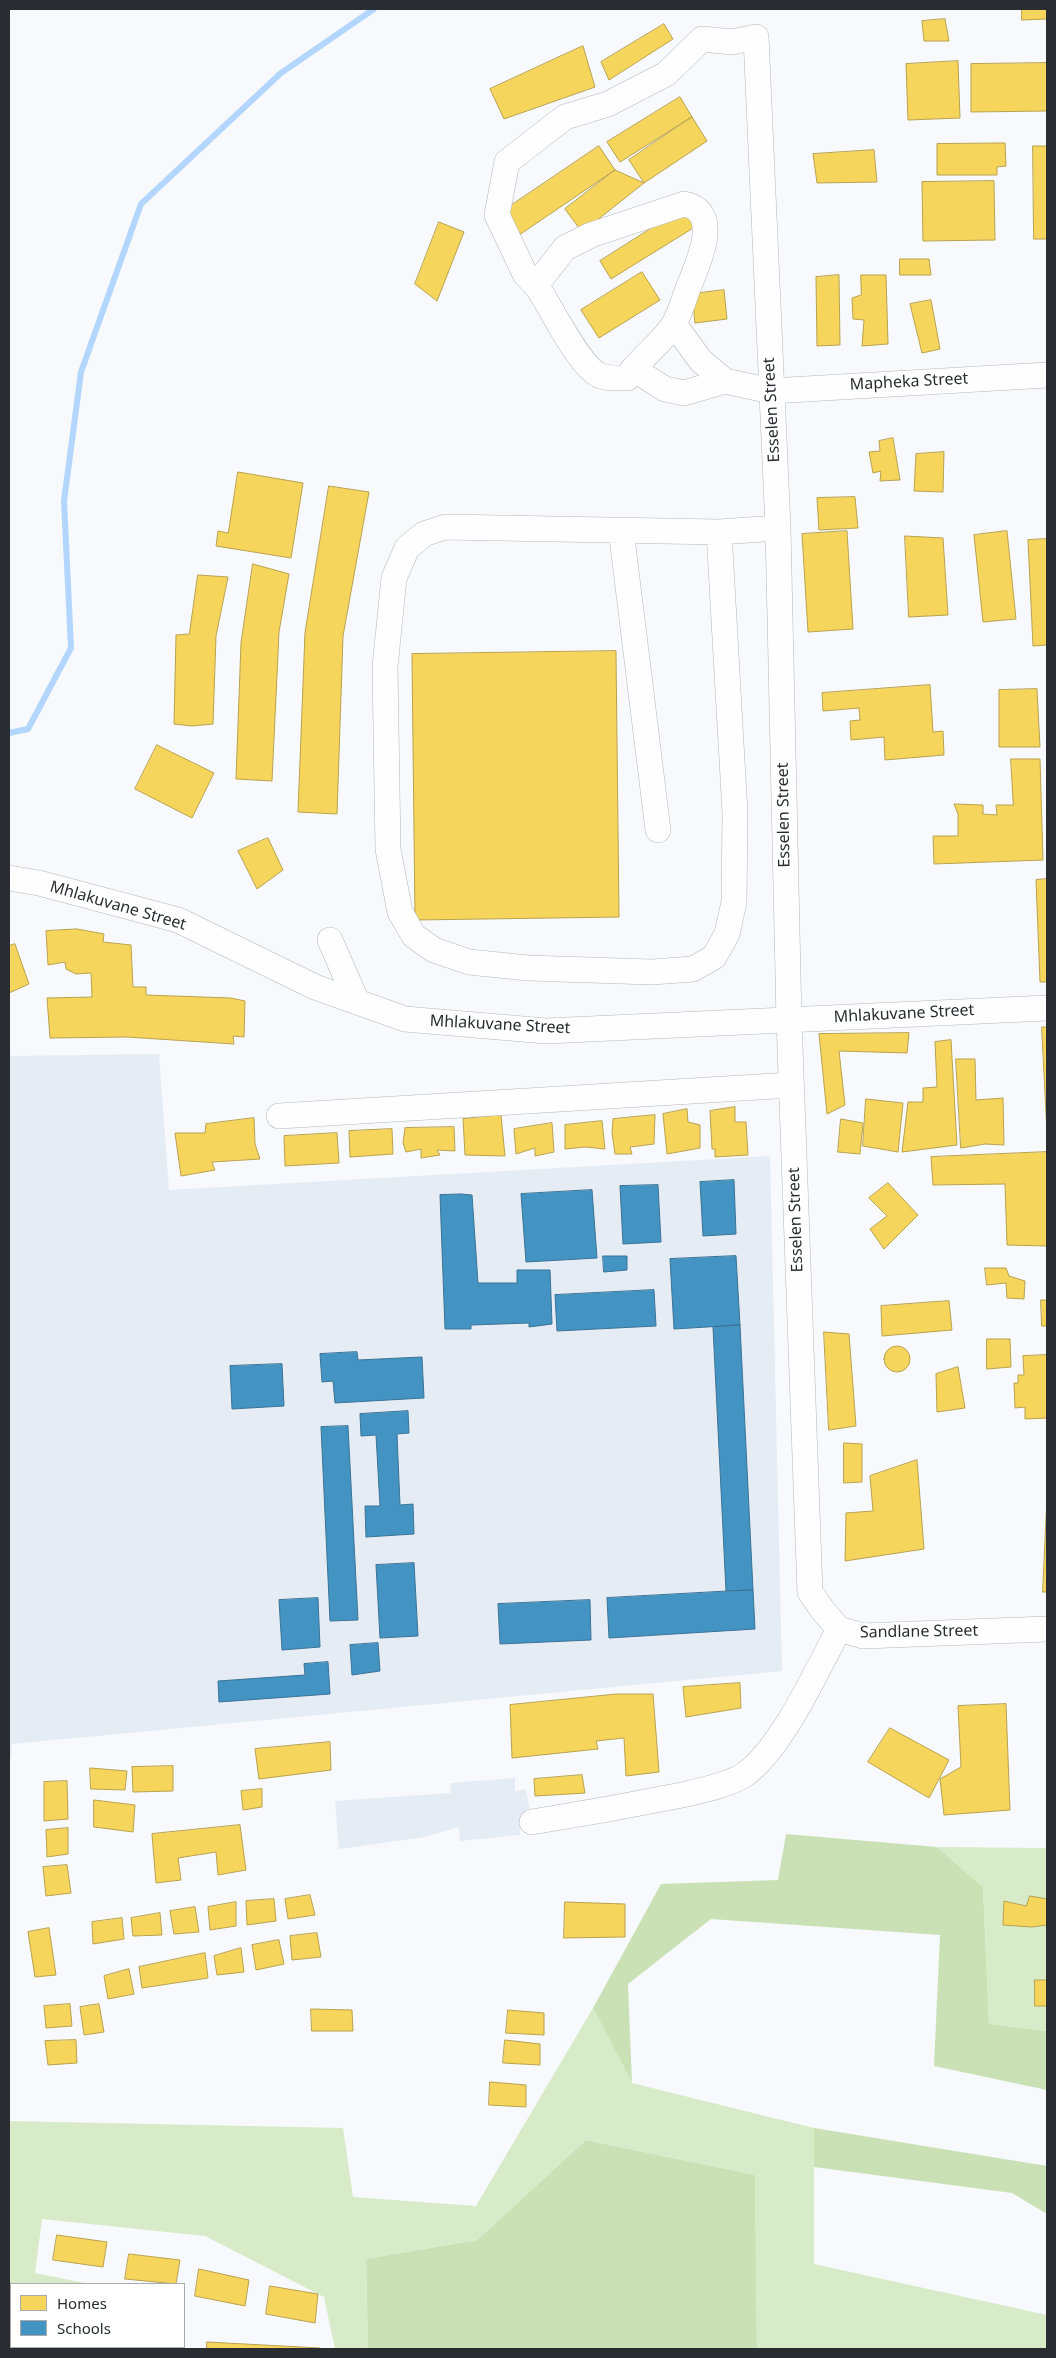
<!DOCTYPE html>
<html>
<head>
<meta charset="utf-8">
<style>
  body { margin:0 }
  #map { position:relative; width:1056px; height:2358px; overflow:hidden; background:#f7f9fc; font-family:"Noto Sans",sans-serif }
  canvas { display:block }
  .frame { position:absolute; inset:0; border:10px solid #292c30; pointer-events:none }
  .legend { position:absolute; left:10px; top:2283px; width:175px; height:65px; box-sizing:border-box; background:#fff; border:1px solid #a9abac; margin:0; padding:6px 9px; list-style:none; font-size:15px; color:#292c30 }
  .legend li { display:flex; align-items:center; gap:10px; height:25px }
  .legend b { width:25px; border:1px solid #a9abac }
</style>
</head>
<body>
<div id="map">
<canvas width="1056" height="2358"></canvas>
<div class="frame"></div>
<ul class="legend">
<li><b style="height:14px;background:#f6d55c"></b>Homes</li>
<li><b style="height:14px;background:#4393c3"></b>Schools</li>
</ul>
</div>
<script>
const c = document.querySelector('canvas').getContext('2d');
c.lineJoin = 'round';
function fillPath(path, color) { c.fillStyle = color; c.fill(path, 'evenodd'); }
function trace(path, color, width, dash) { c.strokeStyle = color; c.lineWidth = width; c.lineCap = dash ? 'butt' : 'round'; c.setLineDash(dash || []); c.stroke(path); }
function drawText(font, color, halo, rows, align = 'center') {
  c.font = font + ' "Noto Sans",sans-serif'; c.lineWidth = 5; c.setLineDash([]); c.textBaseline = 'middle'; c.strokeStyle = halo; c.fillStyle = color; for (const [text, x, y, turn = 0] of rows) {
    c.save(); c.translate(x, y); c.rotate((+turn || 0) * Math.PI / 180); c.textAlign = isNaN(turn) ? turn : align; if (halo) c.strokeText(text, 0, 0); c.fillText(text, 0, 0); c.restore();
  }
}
fillPath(new Path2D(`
  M159,1054L169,1190L770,1156L782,1671L12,1744L11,1758L9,1759V1056Z
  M515,1778V1791L526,1789L532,1822L520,1826V1835L460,1841L459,1827L425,1837L339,1849L335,1801L451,1793L450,1783Z`), '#e5ecf4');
fillPath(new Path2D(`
  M937,1847L1047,1848V2031L989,2024L983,1887Z
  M593,2008L632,2083L814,2128V2264L1047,2315V2349H757L755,2175L586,2140L477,2240L366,2259L368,2349H335L324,2297L205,2236L42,2219L35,2273L90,2284H11V2347H130L123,2349H9V2121L343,2128L353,2197L476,2206Z`), '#d8ebc9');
fillPath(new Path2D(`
  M786,1834L937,1847L983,1887L989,2024L1047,2031V2090L934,2066L940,1935L711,1919L628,1984L632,2083L593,2008L661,1884L778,1880Z
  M814,2128L1047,2166V2214L1012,2193L814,2167Z
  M586,2140L755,2175L757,2349H368L366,2259L477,2240Z`), '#cae1b6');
const homes = new Path2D(`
  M1022,9H1047V19L1022,20Z
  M945,19L949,41H924L922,21Z
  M664,24L673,39L609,80L601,62Z
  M583,46L595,87L504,119L490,89Z
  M958,61L960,118L908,120L906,64Z
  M1047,63V111L971,112V64Z
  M680,97L692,117L620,162L607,142Z
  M692,117L707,141L644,183L629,160Z
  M995,143H1005L1006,166L997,167V175H937V144Z
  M599,146L615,170L519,235L497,215Z
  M1033,146H1047V239H1034Z
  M874,150L877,182L817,183L813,154Z
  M615,170L644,183L582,232L565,209Z
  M994,181L995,240L923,241L922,182Z
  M682,209L698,225L611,279L600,261Z
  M439,222L464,232L437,301L415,284Z
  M900,259H929L931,275H900Z
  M642,272L660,300L599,338L581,310Z
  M839,275L840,345L817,346L816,277Z
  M861,275H886L888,344L862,346L864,320L853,319L852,298L861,295Z
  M724,290L727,319L695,323L692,294Z
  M931,300L940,349L922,353L910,304Z
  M893,438L900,480L880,481L881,471L873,473L869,452L880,451L879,441Z
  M944,452L943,492L914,491L916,454Z
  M238,472L303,483L291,558L216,546L218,531L228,533Z
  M329,486L369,492L343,636L337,814L298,812L305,633Z
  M855,497L858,528L819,530L817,498Z
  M847,531L853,629L808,632L802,534Z
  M1007,531L1016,619L983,622L974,535Z
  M905,536L943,538L948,615L909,617Z
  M1047,539V645L1033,646L1028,540Z
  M253,564L289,574L279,632L272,781L236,779L241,643Z
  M198,575L228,577L216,636L213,724L192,726L174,724L176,635L189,634Z
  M616,651L619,917L415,920L412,654Z
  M930,685L933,732L943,731L944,755L885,760L884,737L851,740L850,721L860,720L859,708L823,711L822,693Z
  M1037,689L1040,747H999V690Z
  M157,745L214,773L192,818L135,789Z
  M1011,759H1040L1043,860L934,864L933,836H958V814L954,804L983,805V814L997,815L996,805H1013Z
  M268,838L283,870L257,889L238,851Z
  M1047,879V982H1040L1036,880Z
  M77,929L104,934L103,942L131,945L133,987H146V995L231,998L245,1001L244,1037L233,1036L234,1044L127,1037L50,1038L47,998L92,997L91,973L76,974L66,969L65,962L48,965L46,931Z
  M15,944L29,984L9,993V946Z
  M1042,1027H1047V1133Z
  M909,1033L907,1053L839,1051L845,1105L827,1114L819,1034Z
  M951,1040L957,1145L902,1152L908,1102H923V1088L937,1087L935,1042Z
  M956,1059H975L976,1100L1003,1098L1004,1145L985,1144L961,1148Z
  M866,1099L903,1103L898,1152L863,1146Z
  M735,1107V1122H746L748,1155L715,1157V1149H712L710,1111Z
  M687,1109L688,1122L700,1125V1148L667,1154L663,1114Z
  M501,1115L505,1156L465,1155L463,1119Z
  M655,1115L654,1144L630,1147L632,1154H615L612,1133L613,1119Z
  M254,1118L255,1144L260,1159L212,1162L215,1170L181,1176L175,1133H205L206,1124Z
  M841,1119L863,1123L860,1154L838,1152Z
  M602,1121L605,1149L585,1147L565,1149V1125Z
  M552,1123L554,1152L535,1156V1148L516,1154L514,1129Z
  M454,1127L455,1151L437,1150L440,1155L421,1158V1149L406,1152L403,1143L405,1128Z
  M392,1129L393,1154L350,1157L349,1131Z
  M337,1133L339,1163L285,1166L284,1136Z
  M1047,1152V1246L1007,1245L1005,1184L933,1185L931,1157Z
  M888,1183L918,1215L884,1249L870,1229L887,1216L869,1198Z
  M985,1268H1006L1009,1276L1025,1281L1024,1299L1007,1298L1006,1283L987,1285Z
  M1041,1300H1047V1326H1042Z
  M949,1301L952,1330L882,1336L881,1306Z
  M824,1332L849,1334L856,1426L829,1430Z
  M987,1339H1010L1011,1367L987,1369Z
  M884 1359a13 13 0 1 1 26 0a13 13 0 1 1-26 0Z
  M1047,1355V1418L1025,1419V1407L1015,1408L1014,1383H1018V1375H1024L1023,1356Z
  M958,1367L965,1408L937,1412L936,1374Z
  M844,1443L862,1444V1482L844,1483Z
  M917,1460L924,1549L845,1561L846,1513L873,1511L870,1476Z
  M1047,1497V1592H1043Z
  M740,1683L741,1708L686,1717L683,1687Z
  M617,1694H653L659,1772L626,1776L624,1738L596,1741L598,1749L512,1758L510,1705Z
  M1006,1704L1010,1810L944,1815L940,1779L961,1767L958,1706Z
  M890,1728L949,1760L929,1798L868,1762Z
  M330,1742L331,1770L259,1779L255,1749Z
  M173,1766V1791L133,1792L132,1767Z
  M90,1768L127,1771L125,1790L91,1789Z
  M582,1775L585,1793L535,1796L534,1779Z
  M67,1781L68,1819L44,1821V1782Z
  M262,1789V1807L243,1810L241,1791Z
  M94,1800L135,1805L133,1832L94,1827Z
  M240,1825L246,1870L218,1875L216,1852L178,1858L181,1880L156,1883L152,1834Z
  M68,1828V1854L47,1857L46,1830Z
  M67,1865L71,1893L46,1896L43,1867Z
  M310,1895L315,1915L288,1919L285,1899Z
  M1030,1896L1047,1899V1925L1032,1927L1003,1925L1004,1901L1026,1906Z
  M274,1899L276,1921L247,1925L246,1901Z
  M236,1902V1926L210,1930L208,1907Z
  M565,1902L625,1904V1937L564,1938Z
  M195,1907L199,1932L174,1934L170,1911Z
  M160,1913L162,1935L133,1936L131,1918Z
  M122,1918L124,1939L93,1944L92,1922Z
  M49,1928L56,1975L35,1977L28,1932Z
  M317,1933L321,1957L292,1960L290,1936Z
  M279,1940L284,1964L256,1970L252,1945Z
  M241,1948L244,1972L217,1975L214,1956Z
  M205,1953L208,1978L142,1988L139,1967Z
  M129,1969L134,1994L108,1999L104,1976Z
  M1035,1980H1047V2006H1035Z
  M70,2004L72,2026L46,2028L44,2006Z
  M99,2004L104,2032L84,2035L80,2007Z
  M311,2009L352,2010L353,2031H312Z
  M508,2010L544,2013V2035L506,2033Z
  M76,2040L77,2063L48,2065L45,2041Z
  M505,2040L540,2044V2065L503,2063Z
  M490,2082L526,2085V2107L489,2105Z
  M57,2235L107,2242L103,2267L53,2260Z
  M129,2254L180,2260L176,2284L125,2279Z
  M199,2269L249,2280L245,2306L195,2296Z
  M270,2286L318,2294L315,2323L266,2314Z
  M207,2342L320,2348V2349H207Z`);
fillPath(homes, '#f6d55c');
trace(homes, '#b8a24f', 1);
const schools = new Path2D(`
  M734,1180L736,1234L703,1236L700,1182Z
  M658,1185L661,1242L623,1244L620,1186Z
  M592,1190L597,1258L526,1262L521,1194Z
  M461,1194L472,1195L478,1283H517V1270H550L552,1324L529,1327V1323L471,1325V1329H445L440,1195Z
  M603,1256H627V1270L604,1272Z
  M736,1256L740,1325L674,1329L670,1259Z
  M654,1290L656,1326L557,1331L555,1295Z
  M740,1325L753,1590L726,1591L713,1327Z
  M357,1352L358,1360L422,1357L424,1398L335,1403L333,1381L322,1382L320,1354Z
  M282,1364L284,1406L232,1409L230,1366Z
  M408,1411L409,1433L397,1434L400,1505L413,1504L414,1534L366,1537L365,1506H380L376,1435L361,1436L360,1414Z
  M348,1426L358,1620L330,1621L321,1427Z
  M414,1563L418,1636L380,1638L376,1565Z
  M753,1590L755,1629L609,1638L607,1598Z
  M318,1598L320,1647L282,1650L279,1600Z
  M590,1600L591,1640L500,1644L498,1604Z
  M378,1643L380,1671L352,1675L350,1645Z
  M328,1662L330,1694L219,1702L218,1681L305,1675L304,1664Z`);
fillPath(schools, '#4393c3');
trace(schools, '#3b7497', 1);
trace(new Path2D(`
  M9,733L28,729L71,648L64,501L81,372L141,204L281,73L374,9`), '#b2d6fd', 6);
const minor = new Path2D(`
  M538,288C551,308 578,363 597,374C604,379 618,378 627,378C639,358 665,341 675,322C681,311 684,298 689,286C698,263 723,211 684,204L591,235L565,248L536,285L538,288L525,274L497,215L507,162L565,117L608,104L666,74L702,39L732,42L756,37L778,528L789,1020L810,1592L824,1612L839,1629L863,1636L1047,1629
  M674,324L701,361L725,381L771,391L1047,375
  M633,369L665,389L684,393L725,381
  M621,530L658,830
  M719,532L735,813L734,902L727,934L714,957L693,969L652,972L528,968L469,962L434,950L414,936L400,912L388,849L385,667L394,578L407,548L424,534L445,527L719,532L778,528
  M9,878L39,883L178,920L315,987L405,1019L546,1031L1047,1008
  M330,940L357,1002
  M279,1116L791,1085
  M532,1822C582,1814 632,1805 682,1795C699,1791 729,1785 744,1775C781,1750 817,1670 839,1629`);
trace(minor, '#b4b6b9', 26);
trace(minor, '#fefeff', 25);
drawText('16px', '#292c30', '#fff', [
  ["Mapheka Street",909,382,-3],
  ["Esselen Street",772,410,-93],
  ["Esselen Street",784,815,-91],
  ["Mhlakuvane Street",118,906,16],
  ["Mhlakuvane Street",904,1014,-3],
  ["Mhlakuvane Street",500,1025,3],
  ["Esselen Street",796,1220,-92],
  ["Sandlane Street",919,1632,-1]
]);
</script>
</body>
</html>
